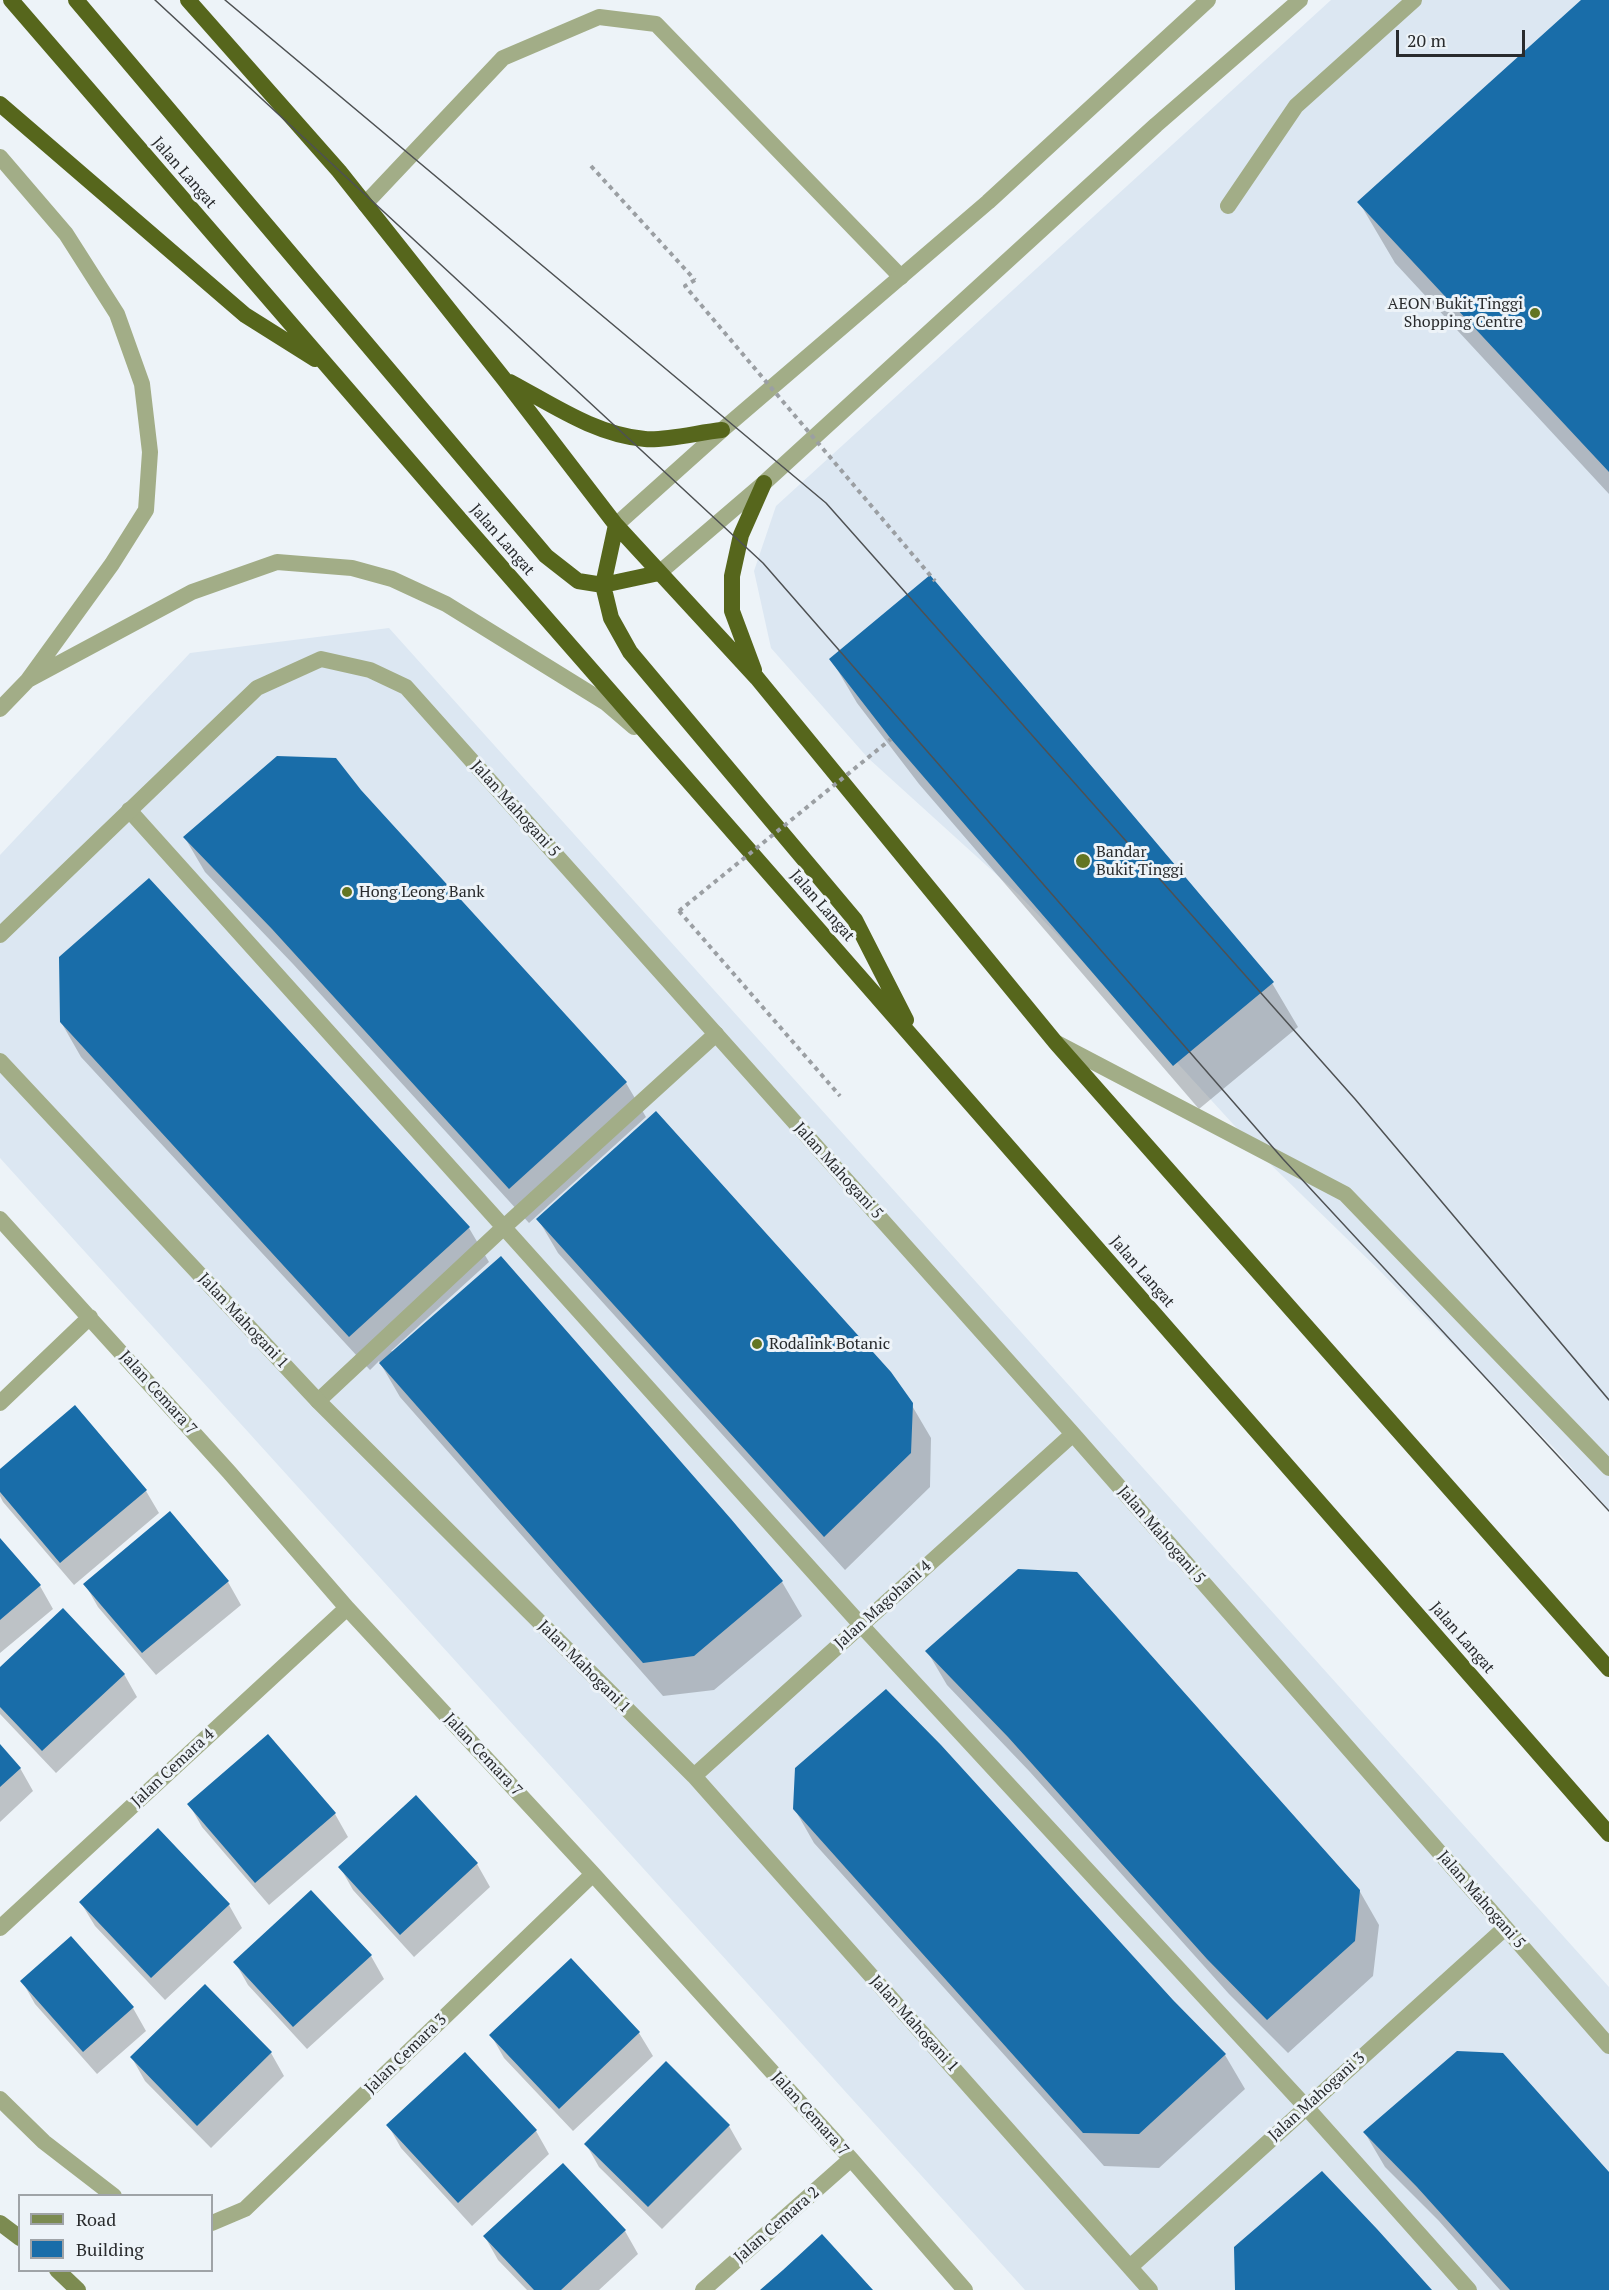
<!DOCTYPE html>
<html>
<head>
<meta charset="utf-8">
<style>
  body { margin:0 }
  #map { position:relative; width:1609px; height:2290px; overflow:hidden; background:#edf3f8; font-family:"PT Serif",serif }
  canvas { display:block }
  .legend { position:absolute; left:18px; top:2194px; width:195px; height:78px; box-sizing:border-box; background:#edf3f8; border:2px solid #9fa3a7; margin:0; padding:8px 10px; list-style:none; font-size:18px; color:#292b2d }
  .legend li { display:flex; align-items:center; gap:12px; height:30px }
  .legend b { width:30px; border:2px solid #9fa3a7 }
  .scale { position:absolute; left:1396px; top:30px; width:129px; height:27px; box-sizing:border-box; border:3px solid #292b2d; border-top:0; padding-left:8px; font-size:18px; line-height:21px; white-space:nowrap; color:#292b2d; -webkit-text-stroke:4px #edf3f8; paint-order:stroke }
</style>
</head>
<body>
<div id="map">
<canvas width="1609" height="2290"></canvas>
<ul class="legend">
<li><b style="height:8px;background:#7c8b51"></b>Road</li>
<li><b style="height:16px;background:#196da9"></b>Building</li>
</ul>
<div class="scale">20 m</div>
</div>
<script>
const c = document.querySelector('canvas').getContext('2d');
c.lineJoin = 'round';
function fillPath(path, color) { c.fillStyle = color; c.fill(path, 'evenodd'); }
function trace(path, color, width, dash) { c.strokeStyle = color; c.lineWidth = width; c.lineCap = dash ? 'butt' : 'round'; c.setLineDash(dash || []); c.stroke(path); }
function drawText(font, color, halo, rows, align = 'center') {
  c.font = font + ' "PT Serif",serif'; c.lineWidth = 6; c.setLineDash([]); c.textBaseline = 'middle'; c.strokeStyle = halo; c.fillStyle = color; for (const [text, x, y, turn = 0] of rows) {
    c.save(); c.translate(x, y); c.rotate((+turn || 0) * Math.PI / 180); c.textAlign = isNaN(turn) ? turn : align; if (halo) c.strokeText(text, 0, 0); c.fillText(text, 0, 0); c.restore();
  }
}
fillPath(new Path2D(`
  M1331,0H1609V1510L1553,1447L1379,1270L1265,1159L1116,996L1019,895L868,758L771,648L754,571L776,506Z
  M389,628L1609,1987V2290H1025L0,1158V855L190,653Z`), '#dce7f2');
fillPath(new Path2D(`
  M1583,0H1609V494L1395,263L1359,202Z
  M831,659L1272,983L1298,1027L1199,1109L919,784L857,703Z
  M359,791L626,1083L646,1117L529,1223L293,964L205,872L185,838Z
  M61,1022L469,1228L489,1262L391,1351L730,1520L782,1582L802,1616L714,1690L663,1696L400,1397L379,1361L370,1370L81,1057Z
  M538,1219L911,1404L931,1438L930,1487L845,1570L558,1253Z
  M0,1471L146,1491L159,1513L74,1585L3,1502L0,1496Z
  M0,1540L40,1586L53,1609L0,1653Z
  M228,1582L241,1605L156,1675L98,1607L85,1584Z
  M927,1651L1359,1890L1379,1925L1373,1976L1288,2053L1229,1994L1030,1772L947,1685Z
  M0,1669L124,1674L137,1697L56,1773L0,1714Z
  M0,1747L20,1768L33,1791L0,1822Z
  M189,1804L335,1814L348,1837L269,1905L202,1827Z
  M794,1808L1172,2001L1225,2055L1245,2089L1159,2168L1104,2166L814,1843Z
  M477,1864L490,1887L414,1957L353,1890L340,1867Z
  M81,1903L229,1905L242,1928L165,2000L95,1926Z
  M371,1956L384,1979L307,2049L248,1985L235,1962Z
  M571,1960L639,2033L653,2056L573,2131L504,2058L491,2035Z
  M22,1981L133,2008L146,2031L97,2074L35,2004Z
  M205,1986L271,2053L284,2076L211,2148L145,2081L132,2058Z
  M465,2054L536,2131L549,2154L472,2226L401,2148L388,2125Z
  M729,2126L742,2149L662,2229L599,2167L586,2144Z
  M1365,2133L1609,2174V2290H1500L1439,2221L1385,2167Z
  M563,2165L625,2231L638,2254L599,2290H527L498,2260L485,2237Z`), '#0003');
fillPath(new Path2D(`
  M1581,0H1609V472L1357,202Z
  M930,575L1274,982L1173,1066L891,739L829,659Z
  M277,756L336,758L361,790L627,1082L509,1189L272,929L183,837Z
  M149,878L470,1227L349,1337L60,1022L59,957Z
  M656,1111L891,1372L913,1403L911,1453L824,1537L536,1219Z
  M501,1256L731,1519L783,1581L694,1656L643,1663L379,1363Z
  M75,1405L147,1490L60,1563L0,1492V1469Z
  M170,1511L229,1581L142,1653L83,1584Z
  M0,1538L41,1585L0,1620Z
  M1018,1569L1077,1572L1360,1890L1355,1941L1267,2020L1207,1959L1008,1737L925,1651Z
  M63,1608L125,1674L42,1751L0,1707V1667Z
  M886,1689L941,1745L1173,2000L1226,2054L1139,2134L1083,2133L793,1809L795,1768Z
  M268,1734L336,1813L255,1883L187,1804Z
  M0,1744L21,1768L0,1787Z
  M416,1795L478,1863L400,1935L338,1867Z
  M158,1828L230,1904L151,1978L79,1902Z
  M311,1890L372,1955L293,2027L233,1962Z
  M71,1936L134,2007L83,2052L20,1981Z
  M571,1958L640,2032L559,2109L489,2035Z
  M205,1984L272,2052L197,2126L130,2057Z
  M1457,2051L1503,2053L1609,2172V2290H1510L1417,2187L1363,2132Z
  M465,2052L537,2130L458,2203L386,2125Z
  M666,2061L730,2125L648,2207L584,2144Z
  M563,2163L626,2230L561,2290H534L483,2236Z
  M1322,2171L1377,2229L1432,2290H1235L1234,2247Z
  M822,2234L873,2290H760L783,2270Z`), '#196da9');
trace(new Path2D(`
  M591,166L695,280
  M679,911L840,1096`), '#9b9fa3', 4, [4.5, 4.5]);
trace(new Path2D(`
  M365,204L503,58L599,17L656,24L901,277
  M1228,206L1296,106L1414,0
  M129,810L861,1625L1306,2107L1469,2290
  M1057,1043L1345,1194L1609,1468
  M318,1401L504,1227L716,1034`), '#a2ad87', 16);
trace(new Path2D(`
  M0,157L66,234L117,314L142,384L150,452L146,510L112,564L28,680L0,709
  M616,525L722,430L988,202L1208,0
  M659,573L764,483L1156,125L1300,0
  M28,680L192,592L277,562L352,568L392,579L446,604L606,703L634,727
  M0,935L257,688L321,659L370,670L406,687L1073,1434L1609,2046
  M0,1061L318,1401L694,1776L1150,2290
  M0,1219L229,1472L347,1608L593,1874L851,2159L965,2290
  M0,1403L90,1317
  M694,1776L1073,1434
  M0,1928L347,1608
  M0,2099L44,2142L114,2196
  M212,2223L245,2209L593,1874
  M1130,2267L1505,1928
  M703,2290L851,2159`), '#a2ad87', 16);
trace(new Path2D(`
  M0,2223L20,2238
  M57,2270L78,2290`), '#7c8b51', 16);
trace(new Path2D(`
  M11,0L469,530L1609,1834
  M76,0L546,556L578,581L603,585L659,573
  M188,0L339,171L504,379L616,525L757,678L1056,1043L1609,1669
  M0,104L245,315L315,359
  M510,382C553,405 596,435 645,439C666,441 700,432 722,430
  M616,525L603,585L611,618L630,652L855,920L906,1020
  M754,670L732,611V576L741,535L764,483`), '#56661c', 16);
trace(new Path2D(`
  M155,0L763,563L1283,1159L1609,1511
  M225,0L826,503L1355,1099L1609,1400`), '#4e5153', 1.5);
trace(new Path2D(`
  M695,280L685,286L935,581
  M679,911L891,739`), '#9b9fa3', 4, [4.5, 4.5]);
for (const [x, y, r, color] of [
  [1535,313,6,"#637523"],
  [1083,861,8,"#637523"],
  [347,892,6,"#637523"],
  [757,1344,6,"#637523"]
]) { const dot = new Path2D(); dot.arc(x, y, r, 0, 2 * Math.PI); c.fillStyle = color; c.fill(dot); trace(dot, '#edf3f8', 2); }
drawText('16px', '#292b2d', '#edf3f8', [
  ["Jalan Langat",184,173,49],
  ["Jalan Langat",502,540,49],
  ["Jalan Mahogani 5",515,809,48],
  ["Jalan Langat",822,906,49],
  ["Jalan Mahogani 5",838,1171,48],
  ["Jalan Langat",1142,1272,49],
  ["Jalan Mahogani 1",243,1321,47],
  ["Jalan Cemara 7",158,1393,48],
  ["Jalan Mahogani 5",1161,1535,49],
  ["Jalan Magohani 4",883,1605,-42],
  ["Jalan Langat",1462,1638,49],
  ["Jalan Mahogani 1",584,1667,45],
  ["Jalan Cemara 7",483,1755,47],
  ["Jalan Cemara 4",173,1768,-43],
  ["Jalan Mahogani 5",1481,1900,49],
  ["Jalan Mahogani 1",914,2024,48],
  ["Jalan Cemara 3",406,2054,-44],
  ["Jalan Mahogani 3",1317,2097,-42],
  ["Jalan Cemara 7",810,2114,48],
  ["Jalan Cemara 2",777,2225,-41]
]);
drawText('16px', '#292b2d', '#edf3f8', [
  ["AEON Bukit Tinggi",1523,304,"right"],
  ["Shopping Centre",1523,322,"right"],
  ["Bandar",1096,852],
  ["Bukit Tinggi",1096,870],
  ["Hong Leong Bank",359,892],
  ["Rodalink Botanic",769,1344]
], 'left');
</script>
</body>
</html>
